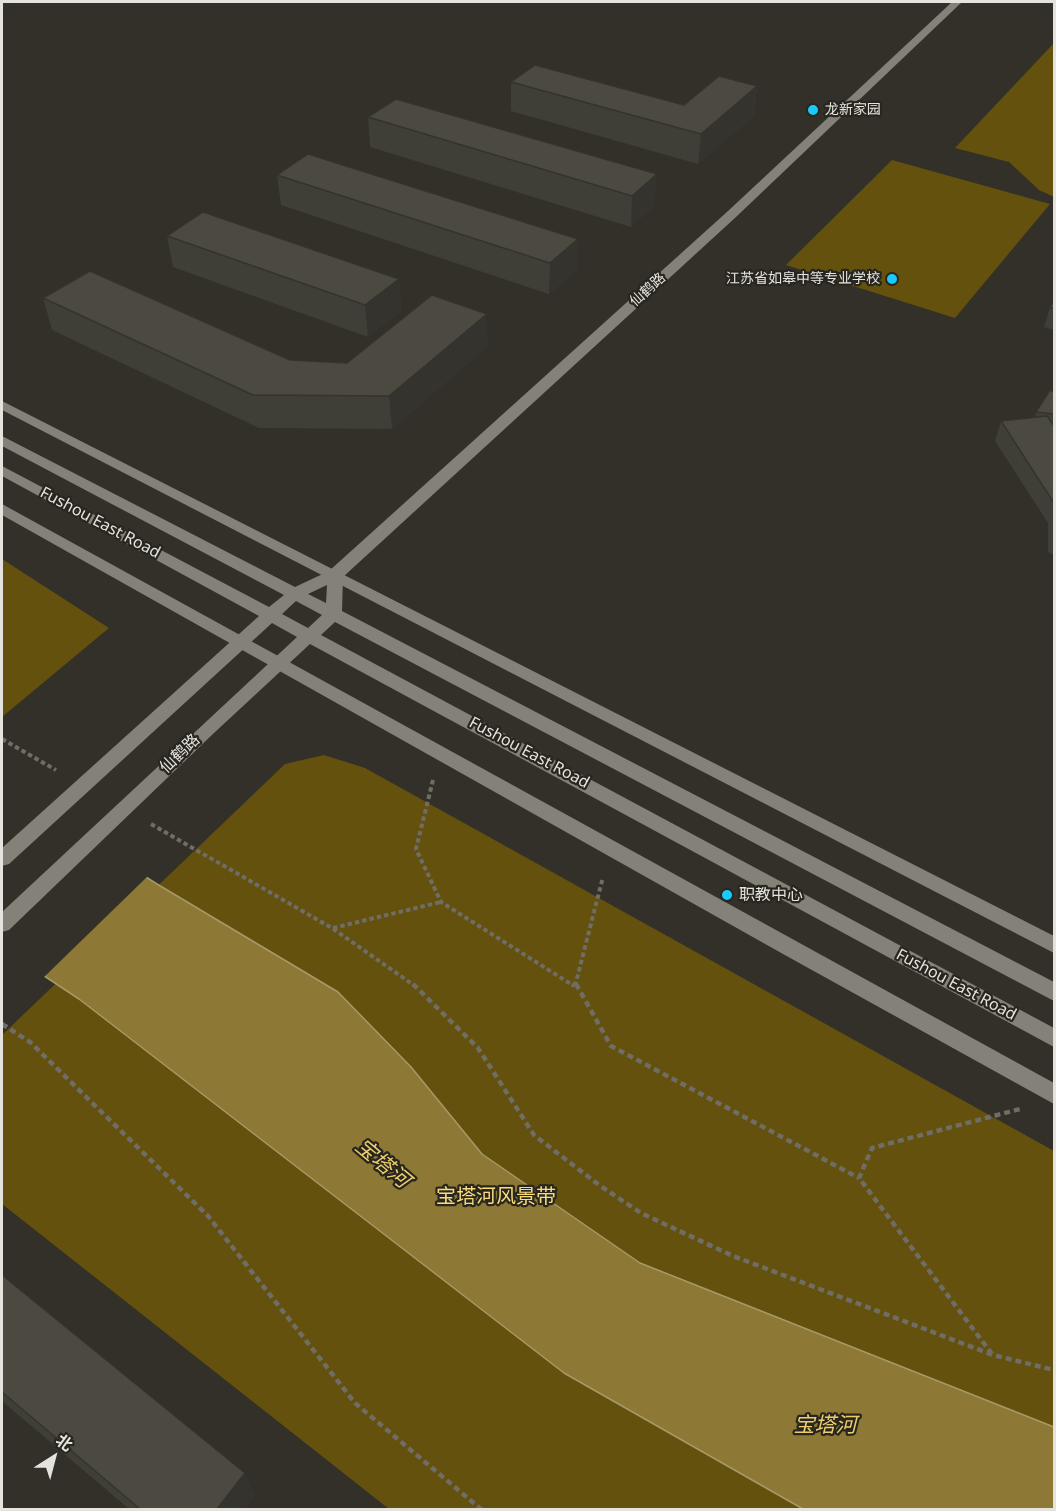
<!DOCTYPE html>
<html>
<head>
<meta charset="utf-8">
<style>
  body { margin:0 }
  #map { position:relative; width:1056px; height:1511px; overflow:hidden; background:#323028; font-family:"Noto Sans","Noto Sans SC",sans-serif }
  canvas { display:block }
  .frame { position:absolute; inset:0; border:3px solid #e4e3de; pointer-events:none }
  .north { position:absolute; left:24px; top:1427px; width:60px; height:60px; -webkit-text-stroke:4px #28261e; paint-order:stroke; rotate:36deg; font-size:16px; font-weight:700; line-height:24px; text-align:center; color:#e4e3de }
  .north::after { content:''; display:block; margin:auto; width:21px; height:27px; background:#e4e3de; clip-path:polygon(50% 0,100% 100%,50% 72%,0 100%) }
</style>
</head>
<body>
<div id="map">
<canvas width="1056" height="1511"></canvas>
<div class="frame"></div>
<div class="north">北</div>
</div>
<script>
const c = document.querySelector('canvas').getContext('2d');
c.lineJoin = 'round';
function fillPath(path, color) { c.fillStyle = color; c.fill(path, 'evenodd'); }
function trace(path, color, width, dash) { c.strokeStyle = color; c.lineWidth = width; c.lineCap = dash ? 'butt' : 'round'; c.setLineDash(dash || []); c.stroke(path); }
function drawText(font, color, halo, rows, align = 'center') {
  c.font = font + ' "Noto Sans","Noto Sans SC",sans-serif'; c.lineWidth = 4.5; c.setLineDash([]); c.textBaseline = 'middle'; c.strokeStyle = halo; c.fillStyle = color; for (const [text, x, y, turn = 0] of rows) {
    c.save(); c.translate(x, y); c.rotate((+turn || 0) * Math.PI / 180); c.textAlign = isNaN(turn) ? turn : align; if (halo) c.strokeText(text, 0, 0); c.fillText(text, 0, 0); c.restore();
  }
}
fillPath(new Path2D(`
  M1054,43V197L1039,190L1009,162L955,148Z
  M892,160L1050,204L955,318L786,265Z
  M2,559L109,628L2,717Z
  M324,755L365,768L1054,1151V1509H389L2,1204V1035L285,764Z`), '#63510d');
const water = new Path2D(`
  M2,786L157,884L338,992L411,1067L482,1154L640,1263L1054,1427V1509H803L564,1373L79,999L2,948Z`);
fillPath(water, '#8d7935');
trace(water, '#a79968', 1.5);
fillPath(new Path2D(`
  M2,783L149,875L42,979L2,951Z`), '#323028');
trace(new Path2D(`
  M2,739L56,770
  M433,780L416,849L441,902L574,986
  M151,824L332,928L415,986
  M333,928L441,902
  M575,986L603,877`), '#6f6d66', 4, [4.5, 3]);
trace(new Path2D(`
  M413,984L478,1048L534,1135L599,1185L641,1213L733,1256L993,1355L1054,1370
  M572,984L575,986
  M576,984L611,1046L859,1178
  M2,1024L30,1042L208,1216L355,1403L482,1510
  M992,1354L859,1178L872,1148L1020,1109`), '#6f6d66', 4.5, [6, 4]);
fillPath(new Path2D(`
  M2,401L1054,936V953L2,410Z
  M2,504L1054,1083V1104L783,954L2,515Z`), '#848178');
fillPath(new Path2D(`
  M952,2H962L736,217L343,577L342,611L1054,982V1001L335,622L321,635L1054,1028V1047L310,644L214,733L9,930L2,932V912L297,637L272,623L9,864L2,866V848L259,616L2,476V466L269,607L284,595L2,446V436L295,587L329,571L728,211ZM327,585L326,603L308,594ZM296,601L322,615L308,628L282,614Z`), '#848178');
fillPath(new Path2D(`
  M511,82L684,105L757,86L754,116L698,164L511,111Z
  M396,99L655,205L631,227L370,147L368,117Z
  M277,175L577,270L549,294L281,205Z
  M167,236L399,279L401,311L368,337L173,267Z
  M43,298L290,360L347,363L488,346L392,429L259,428L52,330Z
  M1054,300V330L1044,327L1050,307Z
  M1054,392V555L1048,552V523L995,441L1001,421L1035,418L1036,412Z
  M2,1275L255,1495L244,1509H129L2,1401Z`), '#403f37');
fillPath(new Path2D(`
  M757,86L754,116L698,164L701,134Z
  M657,174L655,205L631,227L632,196Z
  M578,239L577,270L549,294L550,263Z
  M399,279L401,311L368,337L365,305Z
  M487,314L488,346L392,429L389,396Z
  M245,1473L255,1495L244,1509H217Z`), '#34332d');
const building = new Path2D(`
  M535,65L684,105L719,76L757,86L701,134L511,82Z
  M396,99L657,174L632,196L368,117Z
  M308,154L578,239L550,263L277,175Z
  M203,212L399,279L365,305L167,236Z
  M90,271L290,360L347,363L432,295L487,314L389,396L253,395L43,298Z
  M1054,300V309L1050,307Z
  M1050,390L1054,392V414L1036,412Z
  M1047,416L1054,426V514V503L1001,421Z
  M2,1275L245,1473L217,1509H140L2,1392Z`);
fillPath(building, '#4b4940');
trace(building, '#34332d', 1.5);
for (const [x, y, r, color] of [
  [813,110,6,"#19cafc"],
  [892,279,6,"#19cafc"],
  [727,895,6,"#19cafc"]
]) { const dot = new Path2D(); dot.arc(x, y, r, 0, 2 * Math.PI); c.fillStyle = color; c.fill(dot); trace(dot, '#28261e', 2); }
drawText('14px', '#e4e3de', '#28261e', [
  ["龙新家园",825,110],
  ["江苏省如皋中等专业学校",880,279,"right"]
], 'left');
drawText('14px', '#e4e3de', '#28261e', [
  ["仙鹤路",648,290,-42]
]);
drawText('16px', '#e4e3de', '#28261e', [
  ["Fushou East Road",100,523,28],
  ["Fushou East Road",529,753,28],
  ["仙鹤路",180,754,-44],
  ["Fushou East Road",956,985,28]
]);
drawText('16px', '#e4e3de', '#28261e', [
  ["职教中心",739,895]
], 'left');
drawText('20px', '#f8db7a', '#28261e', [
  ["宝塔河风景带",496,1197]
]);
drawText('italic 21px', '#ecce6e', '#28261e', [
  ["宝塔河",382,1164,40],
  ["宝塔河",825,1426]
]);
</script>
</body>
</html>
